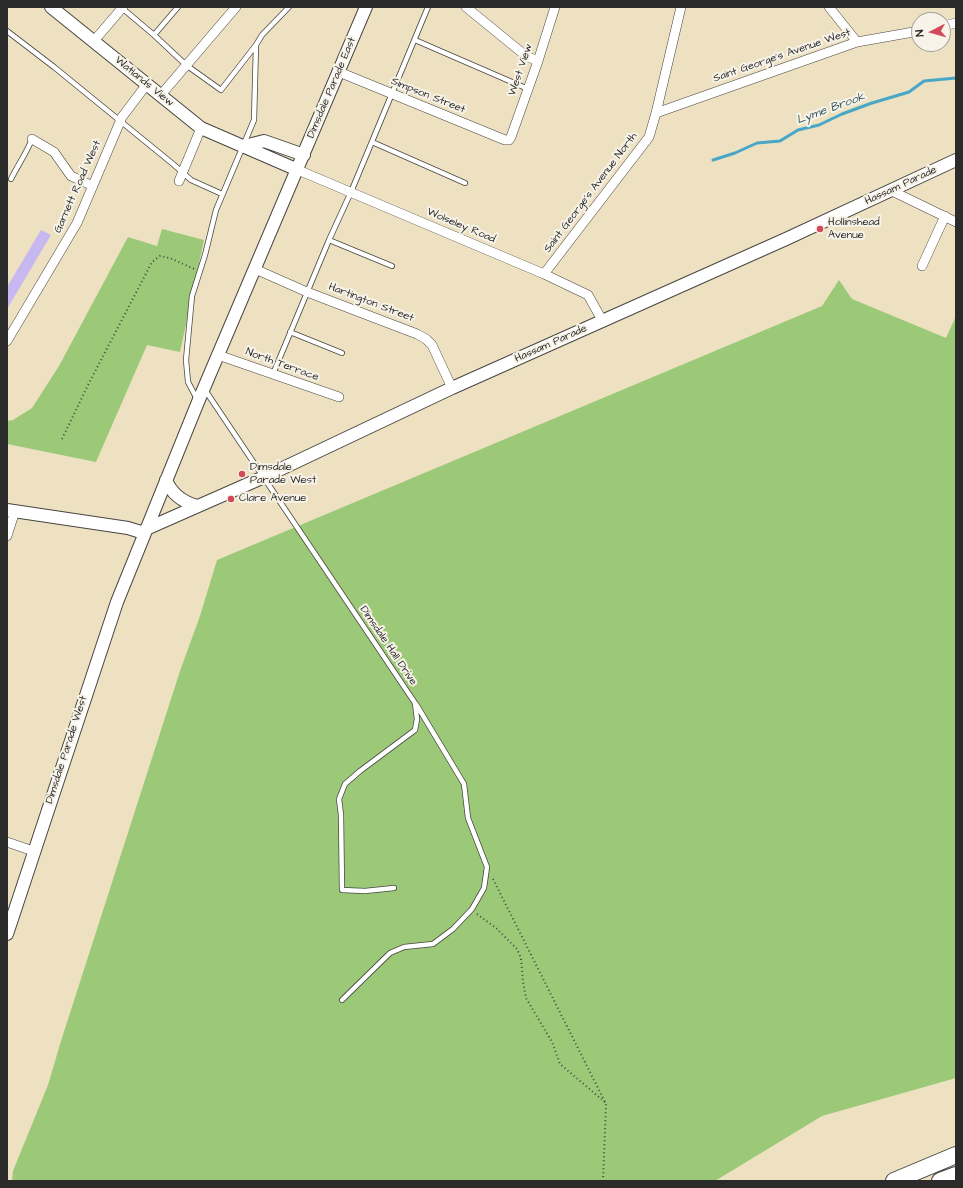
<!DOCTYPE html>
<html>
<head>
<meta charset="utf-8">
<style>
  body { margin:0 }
  #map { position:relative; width:963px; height:1188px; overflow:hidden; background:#ede1c1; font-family:"Architects Daughter",sans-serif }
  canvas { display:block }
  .frame { position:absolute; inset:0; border:8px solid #2b2b2b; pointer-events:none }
  .north { position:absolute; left:911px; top:12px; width:40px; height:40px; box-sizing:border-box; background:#f7f3e8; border:1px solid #a5a39c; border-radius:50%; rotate:264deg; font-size:11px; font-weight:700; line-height:16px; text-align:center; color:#2b2b2b }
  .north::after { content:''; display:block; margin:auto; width:14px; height:18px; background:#d1495b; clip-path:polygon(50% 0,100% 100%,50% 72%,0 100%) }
</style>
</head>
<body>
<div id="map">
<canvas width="963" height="1188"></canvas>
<div class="frame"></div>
<div class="north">N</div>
</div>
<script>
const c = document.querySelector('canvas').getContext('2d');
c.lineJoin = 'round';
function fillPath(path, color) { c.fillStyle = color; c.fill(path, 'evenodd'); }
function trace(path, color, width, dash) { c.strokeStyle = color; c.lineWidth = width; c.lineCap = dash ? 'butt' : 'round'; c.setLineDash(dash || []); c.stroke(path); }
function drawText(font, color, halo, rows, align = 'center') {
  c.font = font + ' "Architects Daughter",sans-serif'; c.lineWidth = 4; c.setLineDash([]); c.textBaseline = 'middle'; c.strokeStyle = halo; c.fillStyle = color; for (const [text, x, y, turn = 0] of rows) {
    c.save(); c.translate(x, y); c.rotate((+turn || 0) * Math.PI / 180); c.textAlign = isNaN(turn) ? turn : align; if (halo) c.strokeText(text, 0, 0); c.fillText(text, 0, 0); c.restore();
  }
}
fillPath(new Path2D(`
  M162,229L204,240L180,352L147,345L96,462L7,444V421L13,420L32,408L59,366L128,237L157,246Z
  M839,280L852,299L946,338L956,316V1078L822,1116L715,1181H12L13,1171L48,1085L61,1041L180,671L200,616L217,560L822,306Z`), '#9bc977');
trace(new Path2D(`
  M713,160L735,153L757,143L780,141L798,130L819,125L842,114L872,103L909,92L924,81L956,78`), '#48a7c7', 3);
fillPath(new Path2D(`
  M41,230L51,235L7,309V287Z`), '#c8b8f1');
const lane = new Path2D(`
  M122,8L154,35L186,65L221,90L256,45
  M7,31L54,67L173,164L191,180L222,194
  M154,35L178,7
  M415,40L528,89
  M372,142L465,183
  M11,179C18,165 27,152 32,139
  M329,240L392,266
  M290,332L342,353
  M273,374L329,240L351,192L428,7
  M205,390L415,703L417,719L415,730L360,771L345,784L339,799L341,815L342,890L365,891L394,888
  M197,399L188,382L186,360L192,296L205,255L216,210L254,120L256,45L262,35L289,7
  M342,1000L390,953L404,947L433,944L453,929L472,909L484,888L487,867L468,818L464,784L416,704`);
const street = new Path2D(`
  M466,7L526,56L538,61
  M829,7L857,42
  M943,26L956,23
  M93,42L123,7
  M339,72L505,140H509L511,137L538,61L555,7
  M160,96L236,7
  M656,113L857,42L919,31
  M32,139L54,152L71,176L93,186
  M298,170L544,274L588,295L602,320
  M179,181L201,128
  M892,191L956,222
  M922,266L945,216
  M255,269L307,292L417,334L426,339L432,345L452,388
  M544,274L649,137L656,113L681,7
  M7,341L77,223L122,117L147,84
  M218,355L339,397
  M7,536L15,511
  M7,842L33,851`);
const secondary = new Path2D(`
  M51,7L201,128L298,170
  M244,146L264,141L304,155
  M166,480C172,495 183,502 197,506
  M7,510L128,528L144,533
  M146,529L264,477L452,388L786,239L956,160
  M7,934L117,602L198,402L366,7`);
const highway = new Path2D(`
  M894,1181L956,1155
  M940,1181L956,1175`);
trace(lane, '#484642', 6);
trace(street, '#484642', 10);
trace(secondary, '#484642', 14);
trace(highway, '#484642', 18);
trace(new Path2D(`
  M62,439L88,385L152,262L160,256L170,258L194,269
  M493,879L606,1104L603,1181
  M477,914L496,928L517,949L521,958L523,982L526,998L552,1042L560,1064L606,1103`), '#484642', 2, [1, 3]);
trace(lane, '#fff', 4.5);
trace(street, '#fff', 9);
trace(secondary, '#fff', 12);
trace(highway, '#fff', 16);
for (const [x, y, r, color] of [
  [820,229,4,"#d1495b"],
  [242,474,4,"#d1495b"],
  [231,499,4,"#d1495b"]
]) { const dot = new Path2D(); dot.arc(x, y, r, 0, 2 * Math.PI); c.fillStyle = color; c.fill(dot); trace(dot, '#f7f3e8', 1.5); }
drawText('11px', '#2b2b2b', '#f7f3e8', [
  ["Saint George's Avenue West",782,56,-19],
  ["West View",521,70,-71],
  ["Watlands View",144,82,39],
  ["Dimsdale Parade East",332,88,-67],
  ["Simpson Street",428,96,22],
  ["Hassam Parade",901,186,-25],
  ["Garnett Road West",78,187,-66],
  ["Saint George's Avenue North",591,193,-53],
  ["Wolseley Road",461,226,23],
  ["Hartington Street",371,303,21],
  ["Hassam Parade",551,344,-24],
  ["North Terrace",282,365,20],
  ["Dimsdale Hall Drive",388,646,56],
  ["Dimsdale Parade West",67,750,-72]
]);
drawText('11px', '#2b2b2b', '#f7f3e8', [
  ["Hollinshead",828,223],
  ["Avenue",828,236],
  ["Dimsdale",250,468],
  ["Parade West",250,481],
  ["Clare Avenue",239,499]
], 'left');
drawText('italic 12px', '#355662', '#f7f3e8', [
  ["Lyme Brook",831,109,-20]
]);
</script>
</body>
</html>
